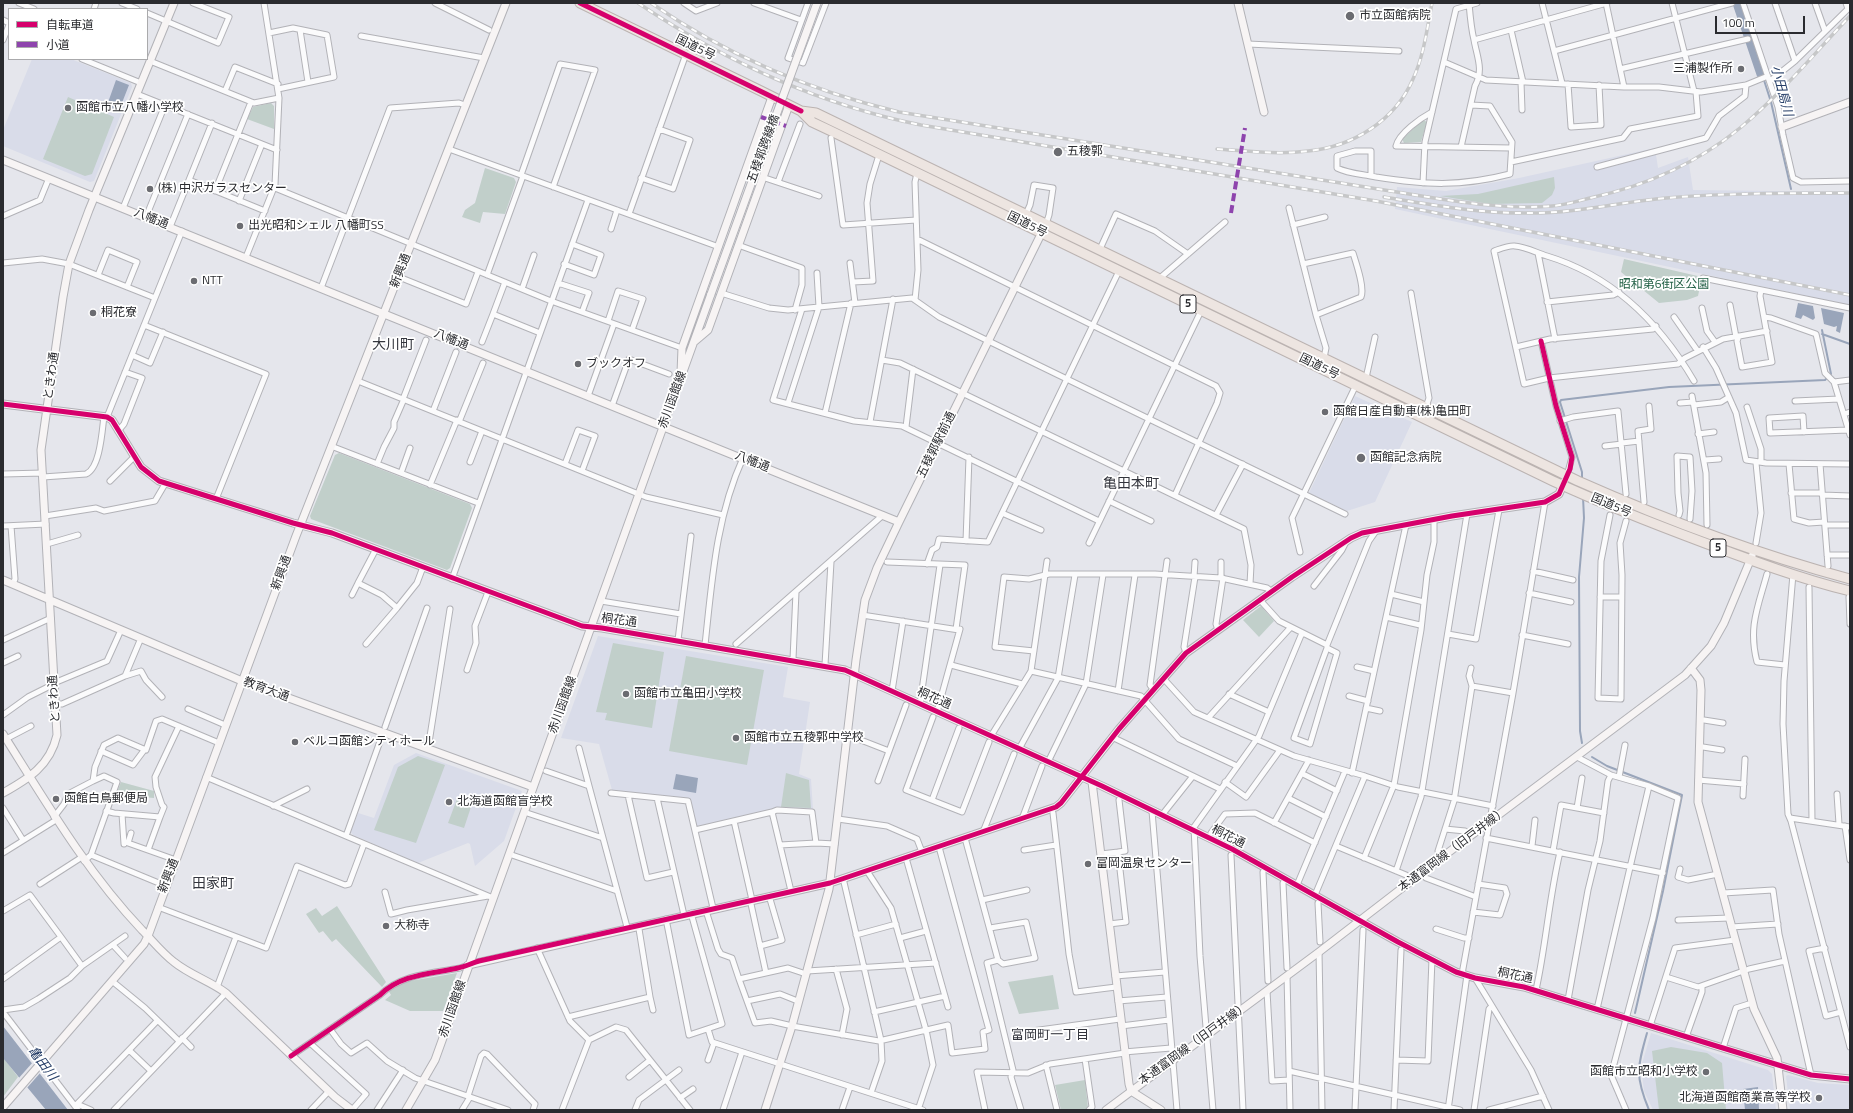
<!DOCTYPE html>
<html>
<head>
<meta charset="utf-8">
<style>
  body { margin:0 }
  #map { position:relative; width:1853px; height:1113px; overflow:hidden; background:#e5e6ec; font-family:"Titillium Web","Noto Sans JP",sans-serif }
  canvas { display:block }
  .frame { position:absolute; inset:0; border:4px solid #2a2b2f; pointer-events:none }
  .legend { position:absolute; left:8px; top:8px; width:140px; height:52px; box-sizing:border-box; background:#fff; border:1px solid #aaaaac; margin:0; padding:5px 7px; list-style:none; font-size:12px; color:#2a2b2f }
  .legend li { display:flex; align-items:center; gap:8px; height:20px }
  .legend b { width:20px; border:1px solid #aaaaac }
  .scale { position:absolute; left:1715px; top:16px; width:90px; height:18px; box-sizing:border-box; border:2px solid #2a2b2f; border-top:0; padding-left:5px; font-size:12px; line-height:14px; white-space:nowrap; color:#2a2b2f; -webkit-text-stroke:3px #fff; paint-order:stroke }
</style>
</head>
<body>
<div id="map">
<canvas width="1853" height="1113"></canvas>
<div class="frame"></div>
<ul class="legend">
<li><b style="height:5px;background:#d6006c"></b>自転車道</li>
<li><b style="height:5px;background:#8e44ad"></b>小道</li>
</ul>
<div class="scale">100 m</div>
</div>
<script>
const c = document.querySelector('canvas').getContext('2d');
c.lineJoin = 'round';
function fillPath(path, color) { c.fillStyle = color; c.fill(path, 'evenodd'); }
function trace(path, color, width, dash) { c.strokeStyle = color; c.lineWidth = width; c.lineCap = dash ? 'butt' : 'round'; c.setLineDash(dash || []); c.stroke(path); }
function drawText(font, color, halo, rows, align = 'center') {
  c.font = font + ' "Titillium Web","Noto Sans JP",sans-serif'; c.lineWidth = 3.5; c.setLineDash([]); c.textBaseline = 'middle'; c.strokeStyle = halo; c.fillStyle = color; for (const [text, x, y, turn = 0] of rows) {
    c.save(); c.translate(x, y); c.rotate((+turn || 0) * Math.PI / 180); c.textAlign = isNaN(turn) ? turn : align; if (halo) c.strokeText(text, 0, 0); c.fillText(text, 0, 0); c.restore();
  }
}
fillPath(new Path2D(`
  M32,59H71L131,83L132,87L94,181L90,182L3,146V130Z
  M1655,148L1658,168L1688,157L1693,190L1850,192V305L1395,209L1397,187L1446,191L1519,178Z
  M1355,396L1412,422L1375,502L1347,511L1309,493Z
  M598,636L788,667L783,697L810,702L799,774L811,779L813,810L777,809L697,827L691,800L612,790L599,744L561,738Z
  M416,753L522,791L504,841L475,866L470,844L468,843L418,863L353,835L351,832L358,813L374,818L394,765Z
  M1651,1033L1768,1070L1772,1074L1776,1110H1653L1644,1091L1641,1067Z
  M1788,1075L1818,1083L1850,1085V1110H1790L1786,1076Z`), '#d9dce9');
fillPath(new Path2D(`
  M68,97L114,117L92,174L85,176L43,159Z
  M271,103L274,106V129L247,119L253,107Z
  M1423,120L1427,122L1421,142L1404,143L1402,139Z
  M485,168L514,178L516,182L505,214L483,212L480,223L462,217L465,210L475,203Z
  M1554,177L1555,188L1552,195L1542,203L1490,204L1440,196L1478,194Z
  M1624,259L1702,277L1698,296L1687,300L1659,303L1621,272Z
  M339,453L470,504L472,508L450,568L447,570L311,519L310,516L335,455Z
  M1261,606L1274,621L1259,637L1243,620Z
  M613,643L664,652L652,728L605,720L607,713L596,712Z
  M686,656L764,670L747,765L669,751Z
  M418,756L445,765L416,843L374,830L398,767Z
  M786,773L809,780L811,808L781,807Z
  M121,782L154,791V798L116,795Z
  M457,799L472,804L464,828L448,823Z
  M337,906L386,982L382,987L336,939L332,942L323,931L319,933L306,914L316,908L322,916Z
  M457,973L443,1011H410L385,1000L391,995L388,990L404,982Z
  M1053,975L1059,1009L1019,1014L1008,982Z
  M1671,1047L1707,1053L1722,1063L1726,1110H1659L1652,1051Z
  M3,1057L18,1077L3,1097Z
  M1085,1080L1088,1108L1085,1110H1061L1055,1085Z`), '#c1cfca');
fillPath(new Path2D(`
  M116,80L129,85L118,113L106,108Z
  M1798,303L1813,306L1815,318L1813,320L1803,315L1801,319L1795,317Z
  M1821,308L1844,313L1840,333L1836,331L1837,326L1834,327L1824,324Z
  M676,774L698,778L696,793L673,789Z
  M3,1026L68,1110H46L3,1058Z
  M1758,1087L1759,1110H1745L1743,1089Z`), '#99a5ba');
fillPath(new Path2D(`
  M33,1062L41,1072L26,1089L18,1079Z`), '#e5e6ec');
trace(new Path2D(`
  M1762,74L1771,102L1791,189
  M1822,334L1850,344
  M1582,480V472L1560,402L1561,400L1669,387L1825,380L1831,374L1822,330
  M1582,743L1580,731L1579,577L1584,518L1583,497
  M1592,757L1607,766L1682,795L1663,891L1635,1013
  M1647,1033C1637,1068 1635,1076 1649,1110`), '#99a5ba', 2);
trace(new Path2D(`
  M1738,3L1762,74`), '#99a5ba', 11);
const street = new Path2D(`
  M19,3L34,9
  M122,3L137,9
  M435,3L489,30
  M684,3L696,11L717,3
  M754,3L801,20
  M808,3L788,58L803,63L826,3
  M1542,3L1562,83
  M1606,3L1624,87
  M1672,3L1694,91
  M1743,3L1778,107L1783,135L1793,178L1801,182L1850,181
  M1775,3L1795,61
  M1815,3L1825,31
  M1846,3L1848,9
  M94,9L96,3
  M147,13L218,43L229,17L193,3
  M3,20L9,23
  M300,30L308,82
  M1511,30L1523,82
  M269,33L293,28L327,35L334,77L278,89
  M361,36L484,58
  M3,40L9,25
  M1474,40L1607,3
  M1248,44L1399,51
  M1554,51L1732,3
  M82,59L141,83
  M150,61L254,103L279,98
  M1444,62L1486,80L1624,87H1659L1701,92L1746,85L1768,76
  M1620,69L1748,39
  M1770,81L1795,61L1850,7
  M1521,82L1522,110
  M1568,84L1571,127L1601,125L1599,85
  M225,91L235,67L278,84
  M137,94L277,150
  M1432,112C1421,118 1399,133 1396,146L1511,148
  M831,138L843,225L916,220
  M1461,147L1475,86C1484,70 1477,57 1474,40C1471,28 1470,15 1469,3
  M449,149L719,247
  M1511,162L1623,138L1630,129L1698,116L1696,92
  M1597,167L1706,138L1719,116L1745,96L1746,85
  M521,175L560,64L595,70L553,187
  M1371,176V151H1355L1337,156V168C1349,174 1362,174 1376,177C1426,185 1460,187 1510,174L1512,142L1490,106L1471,105
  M762,177L819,196
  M641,178L673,189L690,140L659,129
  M189,180L265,211
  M778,182L800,124
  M1423,183L1425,142L1456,9L1477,3
  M275,188L551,301L682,348
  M215,191L251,102
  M239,201L262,144
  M123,208L165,105
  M1289,208L1316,315L1326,348L1324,358
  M629,214L686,54
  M1026,214L1030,205L1034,185L1053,188L1049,215L1046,224
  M3,216L40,200L49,178
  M146,217L188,114
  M1293,225L1325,217
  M170,227L212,123
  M611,229L617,210
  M917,239L1216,386L1220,393L1217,403L1175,495
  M738,245L802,268V285L795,310
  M1100,249L1116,214L1155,231L1188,254
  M1538,253L1555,339
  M246,257L275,185L279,98L264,3
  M3,263L42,259L69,264L155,298
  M850,263L855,303
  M564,264L594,275L601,255L572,244
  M1303,264L1353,253C1356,263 1365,288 1361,297L1316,315
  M98,275L108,250L137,262L127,287
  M487,275L523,176
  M399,277L466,304L478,272
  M1160,278L1225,222
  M1703,278L1850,308
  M505,282L493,314L540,333
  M853,282L873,281L867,203L870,184L879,155
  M558,283L589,293L582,312
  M321,288L390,108L459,103L465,105
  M522,289L534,255
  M721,293L769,308L788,310L912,298L939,317L1345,514
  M1411,293L1429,398L1426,407
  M915,300L918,270L915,182L917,173
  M1547,302L1613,295L1619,292
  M1730,305L1736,337
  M1702,308L1707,331L1715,342
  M802,309L773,400L854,421L902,426L1099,521
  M1674,317L1697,350
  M1764,317L1771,318L1816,334L1825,373L1834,382L1850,435
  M608,321L618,291L643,299L632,330
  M144,325L266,374L216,499
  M1739,336L1737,341L1742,367L1772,362L1760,296L1761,290
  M1541,341L1556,406L1572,457L1567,476
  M482,342L493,314
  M1516,347L1550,339L1653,329L1656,326
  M1703,347L1716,368L1736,413L1746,460L1766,463L1850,464
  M132,355L150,363L163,332
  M882,360L900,363L1244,529L1251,565L1250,584
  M1366,378L1375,337
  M358,381L646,497L723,515
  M1694,381C1660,323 1613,276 1547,256C1537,253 1526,247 1515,246C1509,245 1500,249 1494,251L1524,384L1549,378L1678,364L1685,358L1723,339L1767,331
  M1834,382L1850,380
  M588,396L614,324
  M1692,396L1706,473L1707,525
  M403,399L426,340
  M1795,401L1839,399
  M788,403L819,307L817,273
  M1680,403L1693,402
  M1694,405L1721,402L1729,397
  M612,406L629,359L669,374
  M1747,407L1761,449V462
  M433,411L456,352
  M825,413L851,303
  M1844,414L1850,412
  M107,417L182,231
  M1560,421L1573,417L1618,411L1626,494
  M459,422L483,363
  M870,422L893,299
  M906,427L913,369
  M118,431L124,424L142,378L125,372
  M1804,432L1803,416L1769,418L1770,433L1848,430
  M1698,434L1714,432
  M1622,443L1639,441
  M331,446L478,503
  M1605,446L1622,444
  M1705,460L1719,459
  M470,462L482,431
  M377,464L384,447L394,428V422L404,399
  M565,464L578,430L595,436L582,471
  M1789,464L1794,519L1809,523L1824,522
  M1820,464L1828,566
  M401,473L410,448
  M3,474L43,473
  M43,477L86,474C100,468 102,432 104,416
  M110,481L134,457
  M430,485L457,420
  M1791,493H1822
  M1822,495L1850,496
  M1109,501L1151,521
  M1644,502L1638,431L1651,429L1649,406
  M1002,513L1041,530
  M1216,515L1243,464
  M1610,515L1601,561L1598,698L1621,699L1622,575L1620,543L1626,521
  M1679,515L1680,511L1678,493L1677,456L1690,457L1692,491L1690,519
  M45,516L96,508L104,511L155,501L165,484
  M1825,525H1850
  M3,526L46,524
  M11,526L15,579L13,584
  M966,541L969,457
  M1089,543L1201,311
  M1756,543L1761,513L1756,463
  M47,544L78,535
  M376,549L358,583L382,595L397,608L417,583L423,567
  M1300,552L1292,518L1356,385
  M1827,555H1850
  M887,562L965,565L956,629
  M927,564L932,550L937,547L939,539L988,542L1119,271
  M1533,571L1573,580
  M1767,574C1758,607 1748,627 1757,662L1785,665
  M1793,574L1784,681L1783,724L1788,814L1791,821L1850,1047
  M1194,577L1195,562
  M1221,578V562
  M452,579L588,200
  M1314,586L1342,550L1346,542
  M1809,587L1812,820
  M1529,593L1571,602
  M1391,594L1424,602
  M352,595L358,583
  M1600,597H1621
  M1849,597L1850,624
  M1260,600L1279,621L1327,645
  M601,601L681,614
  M862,615L959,630
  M1386,617L1420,625
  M1218,630L1216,624L1223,578
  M1448,634L1476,639L1499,510
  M1522,635L1568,644
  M3,640L51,618
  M678,640L691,536
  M366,644L397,608
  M736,644L883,515
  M705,645C712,581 716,517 743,458
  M1327,648L1337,653L1310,744L1294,738L1327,648V645L1369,541L1376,531
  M1034,651L995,647L1004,577L1029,579L1049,574H1155L1221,578L1267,588L1272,592
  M1186,653L1184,647L1195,577
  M793,659L796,592
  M3,663L18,656
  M825,665L831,562
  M951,665L1022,684
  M1357,667L1374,671
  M467,670L476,643L475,626L488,592
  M1031,671L1141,696L1179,739L1237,766
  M125,676L141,671L146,680L162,697
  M1163,678L1194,712L1294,756L1365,776L1398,787L1493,806
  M54,683L107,661L121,630
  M1472,686L1513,693
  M1153,689L1150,685L1167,561
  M892,691L903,621
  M1118,691L1135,575
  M1229,694L1269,712
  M1349,696L1368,701
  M56,704H62L125,676L141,638
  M920,704L940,565
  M1366,708L1380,711
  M188,709L225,725
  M937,712L960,629
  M3,715L28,697L54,684
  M933,717L906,790L962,812L989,742
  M1208,718L1291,627
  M1704,720L1723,723
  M385,727L427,608
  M848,735L889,751
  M991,736L1031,671L1047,561
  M1112,737L1220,789
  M6,739L31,726
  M1703,747L1722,750
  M579,748L589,786
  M428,749L450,609
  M1019,749L1058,678L1075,575
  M101,751L133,765L145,749
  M1577,757L1611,775L1649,786L1678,798L1653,918L1611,1075L1626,1110
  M1048,762L1086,684L1103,575
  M546,771L589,786L627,927
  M1352,773L1406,525
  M1303,774L1337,791
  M206,777L493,898
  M1619,777L1625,745
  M1698,780L1744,784
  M878,781L906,705
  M1225,782L1246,797L1280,750
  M611,793L688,801L713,908
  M1837,794L1839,824
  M628,795L647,878L673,872
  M1743,796L1745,759
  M657,798L684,915
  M1288,798L1326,817
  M932,800L959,728
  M273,806L307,789
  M3,808L23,840
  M1577,808L1582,778
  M106,811L114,813L160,817L148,850
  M1152,811L1177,1110
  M524,812L603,838
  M772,812L777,810L812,812L816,843
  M1053,813L1069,954L1076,992L1116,987
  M122,814L124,844
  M1162,815L1193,776
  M54,817L64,804L68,794L93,781L95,767L104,745L118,738L146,750L156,721L162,719L219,743
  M160,817L164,807L162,805L156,787L155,777L179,726
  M1790,818L1850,827
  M838,819L887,826L917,839L922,852
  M1022,819L1042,766
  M734,821L752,900
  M1274,823L1309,760
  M1845,826L1850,860
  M1445,829L1465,831L1469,837
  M695,830L772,812L791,891
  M983,832L1014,754
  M131,833L128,843L176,860
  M1211,833L1225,814L1255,813L1315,843
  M346,836L383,733
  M965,838L998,960L987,963L1013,1070L1011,1077L1021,1110
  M1486,838L1663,873
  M780,845L816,843L835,844
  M1336,846L1406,875L1412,881
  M1532,846L1535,820
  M1024,850L1056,845
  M1553,851L1561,805L1604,813
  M1118,852L1125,851L1119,800
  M3,853L56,820
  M509,854L617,891
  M1101,854L1118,852L1126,922L1109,924
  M91,855L166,886
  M1231,855L1243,1110
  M906,858L948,1007
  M1364,858L1394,785L1421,630L1427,575L1434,542V520
  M1441,858L1438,851L1454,801L1472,686L1469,676L1471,668
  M84,861L91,855L117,782L104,776L93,781
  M1680,869L1678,877L1688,880L1718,874
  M867,871L891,908L926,1030L933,1065L918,1110
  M1396,871L1421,797L1467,514
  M1263,872L1268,981
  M1422,873L1426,878L1476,897
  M843,878L881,1040L882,1061L871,1093
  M1283,883L1287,968
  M40,884L82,857
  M1297,885L1345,771
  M385,892L391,914L407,910L488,896
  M1723,893L1773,890L1779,934L1811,1075
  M1315,895L1365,776
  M982,900L1027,890
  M1318,903L1320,942
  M751,904L766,973
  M158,907L266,948L297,866L345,885L349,884L364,844
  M3,911L30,895L61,937L3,979
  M1473,912L1500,915L1507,894L1505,888L1478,884
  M707,914L718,949L721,954L732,958L739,979
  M666,919L689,1035L722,1024L691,913
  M1678,920L1729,918
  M1731,927L1778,924
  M990,928L1026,922L1035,958L1003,964L998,960
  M1436,929L1464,938H1469
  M856,935L896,924
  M61,937L82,966
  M900,938L926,931
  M113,945L125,958
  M760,946L782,940L770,899
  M537,948L570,1021L589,1040L562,1110
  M1825,948L1809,951L1826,1016L1841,1012
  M1319,952L1322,1110
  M836,969L847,1009L842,1035
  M807,971L936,963
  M1462,974L1513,693L1545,502
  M1287,975L1290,1110
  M1115,976L1165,972
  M1666,977L1698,987L1749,969L1785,961
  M1475,978L1531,1070L1549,1110
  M112,981L145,1008L179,1041
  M217,987L236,937
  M1536,990C1546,945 1549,898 1560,852
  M1267,991L1272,1081L1289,1080
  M650,997L653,1010
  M1568,1000L1588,890L1600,841L1608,781L1611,775
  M747,1001L780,994L795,1000
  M1118,1001L1167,997
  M1597,1009L1649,786
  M3,1010L24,1007L38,999L70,978L82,966L125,936
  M3,1012L78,1110
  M874,1012L945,996
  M568,1017L650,997L639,929
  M788,1025L771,1021L755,1023L739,979L788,968L803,973
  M792,1026L879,1041L948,1025L952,1053L985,1049L983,1032L989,1030L939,847
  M1121,1026L1169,1020
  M1650,1026L1675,948L1735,940
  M330,1029L341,1044L351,1053L367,1043L387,1061L415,1078L508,1110
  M708,1029L712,1042L923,1110
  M1032,1031L1120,1019
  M1686,1037L1702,992V986
  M182,1038L191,1047
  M589,1040L616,1027L626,1030L690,1110
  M310,1043L366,1094L352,1110
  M1723,1048L1736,1008L1752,1003
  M129,1050L151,1071
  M1124,1052L1171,1048
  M291,1056L380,995C401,974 433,973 460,968L468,965
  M1085,1059L1092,1107L1089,1110
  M708,1060L714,1043
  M1396,1060L1428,1061L1432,959
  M1046,1065L1057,1110
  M1289,1071L1460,1110
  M629,1077L650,1060
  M468,1096L481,1056L484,1053L487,1054L535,1104L533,1110
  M680,1098L693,1089
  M91,1110L77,1104L157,1021
  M114,1110L226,993
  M311,1110L329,1091
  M377,1110L403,1070
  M462,1110L470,1097
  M635,1110L639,1100L679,1070
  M723,1110L742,1052
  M842,1110L850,1087
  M985,1110L977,1072L1028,1073L1050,1064L1125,1053
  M1213,1110L1200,956L1194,827L1259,736L1302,633
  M1355,1110L1363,930
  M1394,1110L1401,950
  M1448,1110L1467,975
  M1474,1110L1489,1009L1492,1006
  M1489,1110L1543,1096`);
const secondary = new Path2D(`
  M1238,3L1264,112
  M1782,127L1850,102
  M3,160L899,522
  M695,341L708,330L789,105
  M681,373L682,348L772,97
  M3,404L107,417L112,420L141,467L159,481L293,523L332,533L582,626L602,628L845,670L1102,786L1232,849L1398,942L1456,972L1475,978L1524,987L1811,1075L1850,1079
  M3,580L242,681L533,787
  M1691,668L1700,680L1701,690L1698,802L1754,1009L1777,1058L1783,1110
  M3,734C46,802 86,871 142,930C152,940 162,953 174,962C190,975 210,981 226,993L335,1097L352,1110
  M1092,782L1129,1084L1131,1091L1161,1110
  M3,793C28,779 50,766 57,735L41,450L63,297L69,264L89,210L174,3
  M468,965L830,883L1056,807L1061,803L1119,729L1186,653L1292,577L1351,538L1362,533L1452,516L1545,502L1559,494L1564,482
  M3,1107L144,944L148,936L296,536L506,3
  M406,1110L435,1060L711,294
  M765,1110L792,1026L829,889L856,660L865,600L877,568L899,522L1046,224
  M1106,1110L1319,952L1441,858L1685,675L1711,646L1724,623L1752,556`);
const highway = new Path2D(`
  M580,3L761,91L801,111L812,122L829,130L1553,481C1603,504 1654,524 1705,543C1753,561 1801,579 1850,591
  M801,111L816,113L1578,481C1666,520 1757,554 1850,579`);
trace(street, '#b2b2b7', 7);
trace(secondary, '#b2b2b7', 9);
trace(highway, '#bbb3b1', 11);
trace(street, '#fbfbfc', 5);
trace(secondary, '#f7f4f4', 7);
trace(highway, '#ede5e1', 9);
const rail = new Path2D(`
  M638,3C723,60 820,105 921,125L1376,201L1850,295
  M651,3C725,54 811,91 899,112L1434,198C1473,204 1512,209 1552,206C1565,205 1578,201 1590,198C1645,186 1696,164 1740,128C1780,95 1814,54 1850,16
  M1217,149C1247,151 1278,155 1308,151C1352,147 1395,121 1413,79C1424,55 1427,29 1432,3
  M1384,197C1433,205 1482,214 1531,213C1577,213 1621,202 1666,198C1727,193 1789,193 1850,193`);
trace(rail, '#c6c7c8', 3.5);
trace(rail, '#fff', 2, [6]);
const secondaryBridge = new Path2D(`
  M711,294L817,3`);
trace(secondaryBridge, '#b2b2b7', 9, []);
trace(secondaryBridge, '#f7f4f4', 7);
trace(new Path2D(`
  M761,117L786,126
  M1231,213L1245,128`), '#8e44ad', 4, [8, 4]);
trace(new Path2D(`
  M580,3L801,111
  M3,404L107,417L112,420L141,467L159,481L293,523L332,533L582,626L602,628L845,670L1102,786L1232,849L1398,942L1456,972L1475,978L1524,987L1811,1075L1850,1079
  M291,1056L380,995C401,974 431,974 458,968C465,967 472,963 479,961L830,883L1056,807L1061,803L1119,729L1186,653L1292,577L1351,538L1362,533L1452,516L1545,502L1559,494L1570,469L1572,457L1556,406L1541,341`), '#d6006c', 5);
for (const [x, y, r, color] of [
  [1350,16,5,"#6b6c71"],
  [1741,69,4,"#6b6c71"],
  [68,108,4,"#6b6c71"],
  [1058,152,5,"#6b6c71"],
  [150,189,4,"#6b6c71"],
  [240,226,4,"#6b6c71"],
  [194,281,4,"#6b6c71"],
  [93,313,4,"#6b6c71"],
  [578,364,4,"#6b6c71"],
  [1325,412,4,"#6b6c71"],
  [1361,458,5,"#6b6c71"],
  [626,694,4,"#6b6c71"],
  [736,738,4,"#6b6c71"],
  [295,742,4,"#6b6c71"],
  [56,799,4,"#6b6c71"],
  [449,802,4,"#6b6c71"],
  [1088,864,4,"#6b6c71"],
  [386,926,4,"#6b6c71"],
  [1706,1072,4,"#6b6c71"],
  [1819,1098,4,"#6b6c71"]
]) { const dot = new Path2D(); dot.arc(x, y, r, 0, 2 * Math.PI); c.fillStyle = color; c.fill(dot); trace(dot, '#fff', 1.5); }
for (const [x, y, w] of [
  [1188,304,16],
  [1718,548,16]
]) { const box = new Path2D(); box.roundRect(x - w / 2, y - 9, w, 18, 3); c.fillStyle = '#fff'; c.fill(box); trace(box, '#2a2b2f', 1); }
drawText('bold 11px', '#2a2b2f', null, [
  ["5",1188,304],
  ["5",1718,548]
]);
drawText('12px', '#2a2b2f', '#fff', [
  ["市立函館病院",1359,16],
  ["三浦製作所",1733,69,"right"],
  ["函館市立八幡小学校",76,108],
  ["五稜郭",1067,152],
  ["(株) 中沢ガラスセンター",158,189],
  ["出光昭和シェル 八幡町SS",248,226],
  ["NTT",202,281],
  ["桐花寮",101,313],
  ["ブックオフ",586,364],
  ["函館日産自動車(株)亀田町",1333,412],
  ["函館記念病院",1370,458],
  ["函館市立亀田小学校",634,694],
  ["函館市立五稜郭中学校",744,738],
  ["ベルコ函館シティホール",303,742],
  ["函館白鳥郵便局",64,799],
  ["北海道函館盲学校",457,802],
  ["富岡温泉センター",1096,864],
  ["大称寺",394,926],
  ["函館市立昭和小学校",1698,1072,"right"],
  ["北海道函館商業高等学校",1811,1098,"right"]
], 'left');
drawText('12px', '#2a2b2f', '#fff', [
  ["国道5号",695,48,26],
  ["五稜郭跨線橋",764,149,-70],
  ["八幡通",151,219,22],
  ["国道5号",1027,225,26],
  ["新興通",401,271,-69],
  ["八幡通",451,340,22],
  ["国道5号",1319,367,26],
  ["ときわ通",52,376,-82],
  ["赤川函館線",673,400,-70],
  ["五稜郭駅前通",937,445,-64],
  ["八幡通",752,462,22],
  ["国道5号",1611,506,23],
  ["新興通",282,573,-70],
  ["桐花通",619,621,8],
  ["教育大通",266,690,20],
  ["ときわ通",55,699,-94],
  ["桐花通",934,699,24],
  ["赤川函館線",563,705,-70],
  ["桐花通",1228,837,27],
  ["本通富岡線（旧戸井線）",1453,850,-37],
  ["新興通",169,876,-69],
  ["桐花通",1515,976,12],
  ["赤川函館線",453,1009,-71],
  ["本通富岡線（旧戸井線）",1194,1044,-36]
]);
drawText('12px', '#236046', '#fff', [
  ["昭和第6街区公園",1664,285]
]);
drawText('italic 13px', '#273f68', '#fff', [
  ["小田島川",1781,91,75],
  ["亀田川",42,1064,53]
]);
drawText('13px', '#33353d', '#fff', [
  ["富岡町一丁目",1050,1036]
]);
drawText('14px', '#33353d', '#fff', [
  ["大川町",393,346],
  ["亀田本町",1131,485],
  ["田家町",213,885]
]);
</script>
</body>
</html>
